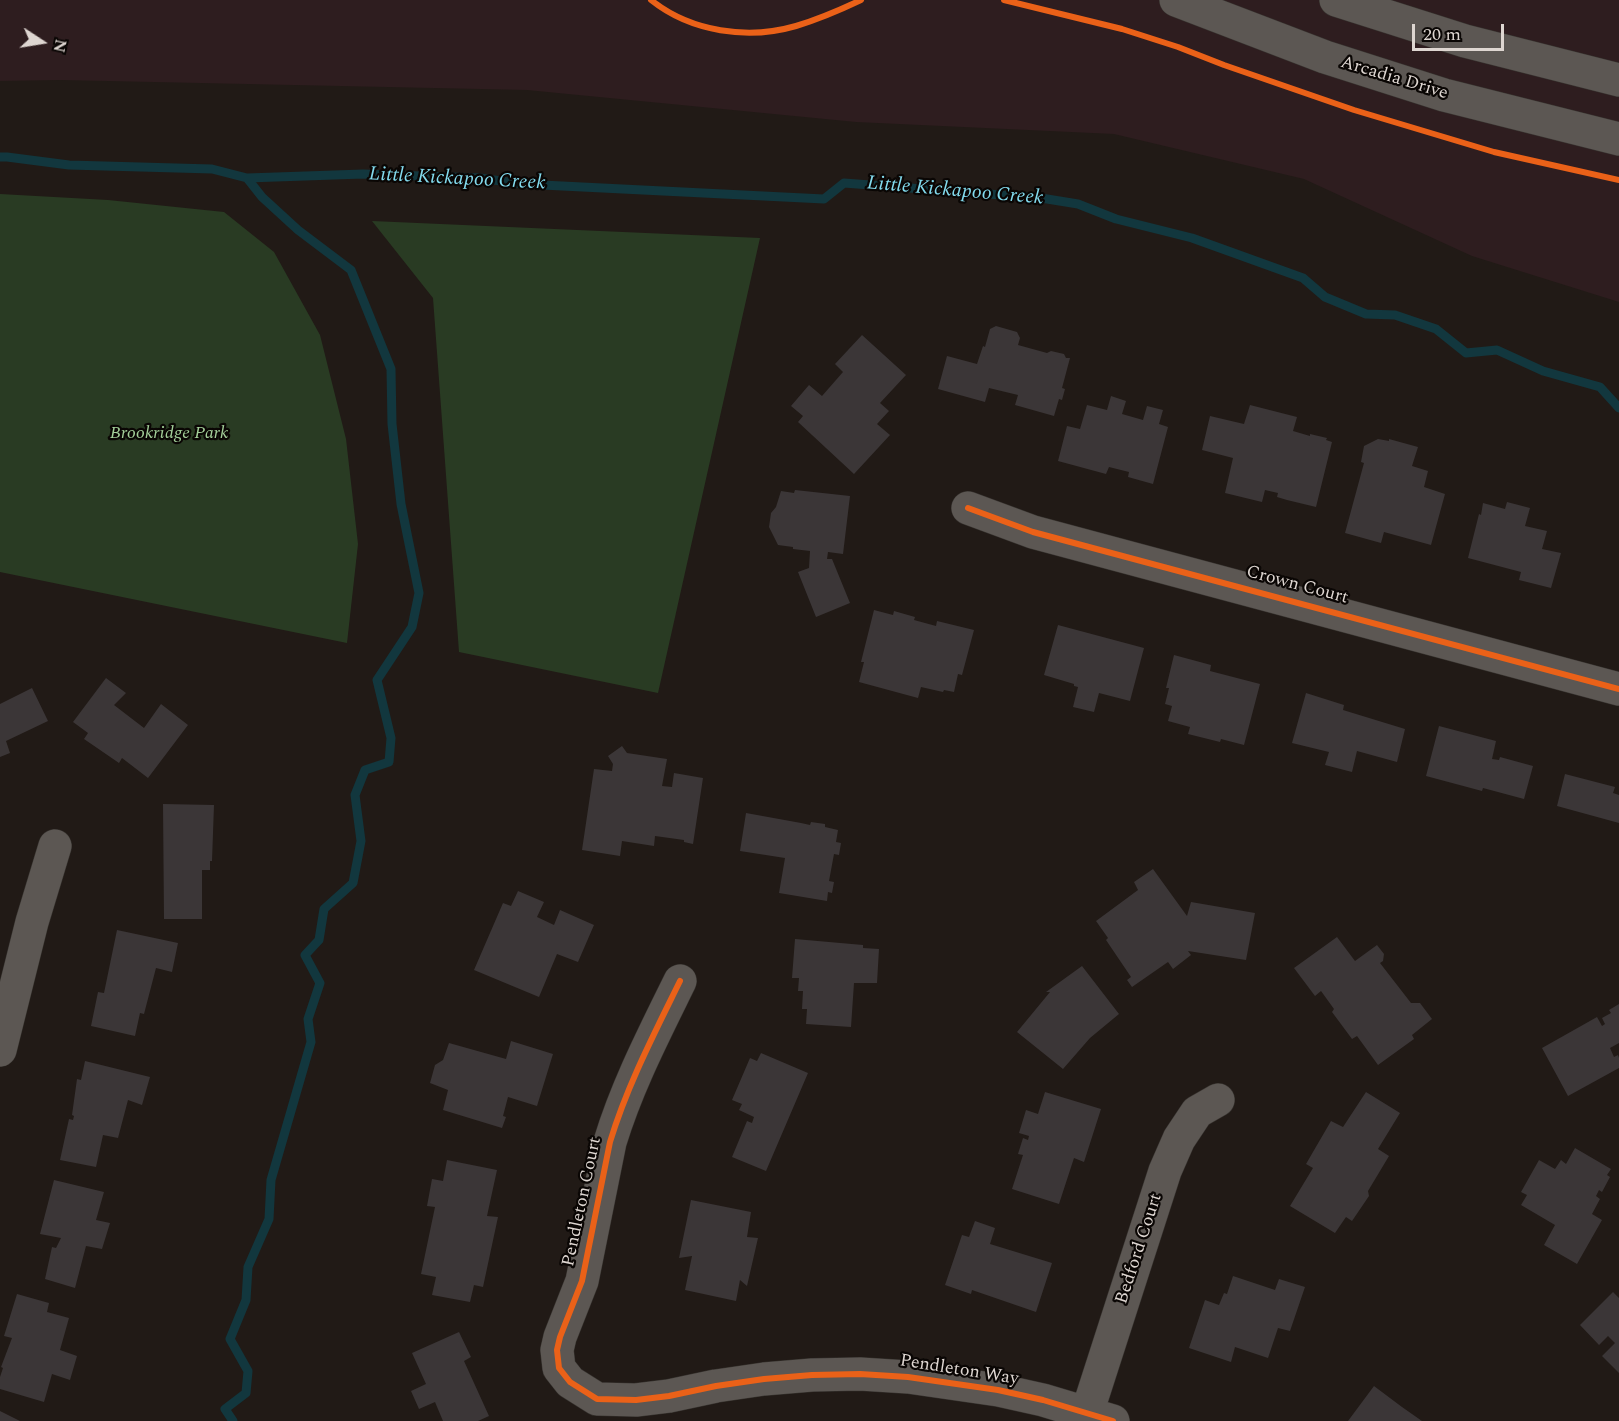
<!DOCTYPE html>
<html>
<head>
<meta charset="utf-8">
<style>
  body { margin:0 }
  #map { position:relative; width:1619px; height:1421px; overflow:hidden; background:#211a16; font-family:Spectral,serif }
  canvas { display:block }
  .north { position:absolute; left:12px; top:12px; width:60px; height:60px; -webkit-text-stroke:4px #0a0604; paint-order:stroke; rotate:102deg; font-size:16px; font-weight:700; line-height:24px; text-align:center; color:#ded6d1 }
  .north::after { content:''; display:block; margin:auto; width:21px; height:27px; background:#ded6d1; clip-path:polygon(50% 0,100% 100%,50% 72%,0 100%) }
  .scale { position:absolute; left:1412px; top:24px; width:92px; height:27px; box-sizing:border-box; border:3px solid #ded6d1; border-top:0; padding-left:8px; font-size:18px; line-height:21px; white-space:nowrap; color:#ded6d1; -webkit-text-stroke:4px #0a0604; paint-order:stroke }
</style>
</head>
<body>
<div id="map">
<canvas width="1619" height="1421"></canvas>
<div class="north">N</div>
<div class="scale">20 m</div>
</div>
<script>
const c = document.querySelector('canvas').getContext('2d');
c.lineJoin = 'round';
function fillPath(path, color) { c.fillStyle = color; c.fill(path, 'evenodd'); }
function trace(path, color, width, dash) { c.strokeStyle = color; c.lineWidth = width; c.lineCap = dash ? 'butt' : 'round'; c.setLineDash(dash || []); c.stroke(path); }
function drawText(font, color, halo, rows, align = 'center') {
  c.font = font + ' Spectral,serif'; c.lineWidth = 4.5; c.setLineDash([]); c.textBaseline = 'middle'; c.strokeStyle = halo; c.fillStyle = color; for (const [text, x, y, turn = 0] of rows) {
    c.save(); c.translate(x, y); c.rotate((+turn || 0) * Math.PI / 180); c.textAlign = isNaN(turn) ? turn : align; if (halo) c.strokeText(text, 0, 0); c.fillText(text, 0, 0); c.restore();
  }
}
fillPath(new Path2D(`
  M0,0H1619V302L1472,256L1304,179L1114,134L856,122L527,90L60,80L0,81Z`), '#2e1d1f');
fillPath(new Path2D(`
  M0,194L108,200L224,212L274,252L320,335L346,439L358,544L347,643L0,572Z
  M372,221L760,238L658,693L459,652L433,298Z`), '#293b23');
trace(new Path2D(`
  M0,157H7L69,165L212,169L247,178L363,174L480,178L522,184L824,199L844,183L1041,198L1078,204L1116,219L1192,238L1303,278L1325,297L1366,314L1395,315L1436,329L1466,353L1497,350L1543,371L1600,387L1619,408
  M233,1421L225,1409L246,1393L248,1371L230,1339L246,1300L248,1267L269,1219L271,1180L311,1042L308,1019L320,983L305,955L319,940L324,909L353,883L361,841L355,795L365,770L389,762L391,738L377,680L412,627L419,593L401,504L392,424L391,369L351,270L298,230L262,197L247,178`), '#12373e', 9);
fillPath(new Path2D(`
  M996,326L1017,332L1020,338L1018,345L1047,353L1051,351L1064,354L1066,358H1070L1062,388L1065,389L1062,400L1059,399L1054,416L1015,405L1018,395L989,388L985,402L938,389L947,356L977,364L983,346L985,347L990,329Z
  M862,335L906,375L880,403L889,411L877,424L890,435L854,474L798,422L803,416L791,406L809,385L822,396L843,372L835,364Z
  M1111,396L1126,401L1122,414L1143,420L1147,406L1163,410L1159,424L1168,427L1153,484L1128,477L1129,472L1109,467L1106,474L1058,461L1067,426L1080,429L1087,405L1107,410Z
  M1250,405L1297,417L1293,431L1310,436V434L1327,438L1326,440L1332,442L1316,507L1287,500L1277,497L1278,493L1265,490L1262,502L1225,493L1233,458L1202,450L1210,416L1244,424Z
  M1378,439L1389,441V439L1418,447L1412,466L1428,471L1424,487L1445,494L1431,545L1384,532L1381,543L1345,533L1364,463L1361,462L1364,446Z
  M795,490L850,496L843,554L828,552L827,559H832L850,603L816,617L798,572L809,568L810,551L793,549V547L778,545L769,527L771,513L776,507L781,491L794,493Z
  M1507,502L1530,508L1525,526L1547,531L1542,549L1561,553L1551,588L1519,580L1521,572L1468,558L1479,514L1481,515L1483,503L1505,509Z
  M874,610L893,615L894,611L915,617L914,620L936,626L937,621L974,630L962,675L958,674L954,692L944,690L943,692L921,687L918,698L859,682L864,662H861Z
  M1058,625L1144,648L1130,701L1099,693L1094,712L1073,707L1078,687L1074,686V684L1044,675Z
  M1174,655L1211,665L1210,671L1260,684L1244,745L1221,739L1220,742L1188,734L1190,727L1168,721L1172,706L1165,704L1169,688H1166Z
  M106,678L126,693L114,705L144,728L161,704L188,725L148,778L122,758L119,763L84,739L88,733L73,722Z
  M32,688L48,721L6,741L10,753L0,757V704Z
  M1306,693L1344,705L1343,710L1405,729L1397,762L1357,751L1352,772L1325,765L1329,752L1292,743Z
  M1439,726L1496,741L1492,759L1499,760L1500,757L1533,766L1524,799L1483,788L1482,791L1426,776Z
  M622,746L627,753L667,759L662,786L672,787L674,773L703,778L693,844L684,842V840L655,836L654,846L622,841L620,856L582,850L594,769L612,771L613,764L608,756Z
  M1565,774L1615,787L1613,793L1619,795V823L1557,806Z
  M163,804L214,805L212,861H210V870H202V919H164Z
  M746,813L801,823L810,825L811,822L825,824V827L838,830L836,842L841,843L839,855L834,854L829,881L834,882L832,893L828,892L827,901L779,893L785,858L740,851Z
  M1153,869L1187,916L1191,902L1255,913L1246,960L1188,951L1191,955L1173,969L1168,962L1132,987L1127,980L1131,977L1106,940L1108,938L1096,921L1138,890L1134,882Z
  M518,891L544,902L537,917L554,925L560,910L594,925L578,962L557,954L539,997L474,970L503,903L511,906Z
  M117,930L178,943L172,972L156,968L144,1014L140,1013L135,1036L91,1026L98,992L104,993Z
  M1337,937L1355,961L1377,945L1384,954L1383,961L1380,963L1411,1003H1420L1432,1019L1412,1035L1414,1039L1378,1065L1357,1036L1352,1039L1332,1012L1334,1009L1321,991L1315,996L1294,968Z
  M795,939L863,945V948L879,949L877,983H854L851,1027L806,1024L807,1009H802L803,991H798L799,978H792Z
  M1082,966L1119,1014L1090,1038L1063,1069L1017,1032L1050,992H1046Z
  M1619,1004V1043L1610,1048L1614,1057L1618,1055L1619,1058V1068L1568,1096L1542,1048L1597,1017L1602,1026L1605,1024L1602,1018L1611,1013L1609,1010Z
  M511,1041L553,1054L537,1106L508,1097L503,1116L506,1117L502,1128L443,1110L448,1090L430,1083L435,1065L443,1060L449,1043L506,1059Z
  M761,1053L808,1073L766,1171L732,1157L747,1121L752,1123L754,1117L739,1110L742,1104L732,1100L750,1058L757,1061Z
  M85,1061L150,1077L142,1105L128,1100L118,1138L103,1135L96,1167L60,1160L69,1119L73,1120L74,1116L72,1115L77,1079L81,1080Z
  M1045,1092L1101,1109L1084,1162L1074,1158L1059,1204L1012,1189L1023,1155L1018,1154L1023,1138L1028,1140L1029,1136L1019,1133L1026,1110L1038,1114Z
  M1366,1092L1400,1113L1378,1149L1389,1156L1368,1191L1369,1196L1352,1221L1346,1217L1335,1233L1290,1206L1313,1168L1306,1164L1331,1121L1343,1127Z
  M1575,1148L1611,1169L1607,1175L1610,1177L1602,1192L1599,1190L1596,1196L1600,1199L1592,1214L1602,1220L1577,1264L1544,1245L1555,1225L1521,1205L1527,1195L1521,1192L1539,1160L1555,1169L1561,1160L1566,1164Z
  M447,1160L497,1170L487,1216L498,1217L483,1287L474,1285L470,1302L432,1295L436,1277L421,1274L435,1207L427,1206L432,1179L443,1181Z
  M54,1180L104,1192L96,1220L110,1223L102,1249L86,1246L75,1288L45,1279L52,1247L56,1248L61,1238L40,1234Z
  M691,1200L751,1212L747,1237L758,1238L747,1286L740,1280L736,1301L685,1290L692,1256L679,1258Z
  M975,1221L995,1228L990,1244L1052,1263L1036,1312L972,1290L971,1294L945,1285L962,1235L969,1237Z
  M1233,1276L1275,1290L1279,1279L1305,1287L1290,1331L1278,1328L1268,1358L1235,1347L1231,1362L1189,1348L1205,1300L1219,1305L1224,1293L1227,1294Z
  M1613,1292L1619,1298V1373L1602,1356L1615,1343L1608,1336L1599,1345L1580,1325Z
  M17,1294L49,1303L47,1312L69,1318L60,1350L77,1356L70,1380L52,1374L44,1402L0,1389V1377L3,1368L1,1367L12,1338L4,1336Z
  M459,1332L471,1357L464,1361L489,1416L478,1421H443L435,1402L419,1409L411,1391L426,1384L412,1353Z
  M1374,1386L1402,1407L1422,1421H1348Z
  M0,1411L20,1421H0Z`), '#3b3637');
const minor = new Path2D(`
  M1176,0L1325,57L1444,95L1619,139
  M1336,0L1465,41L1619,80
  M968,508L1033,532L1619,689
  M680,981C654,1034 627,1086 610,1142L582,1281L560,1337L557,1350L559,1368L570,1382L597,1399L636,1400L669,1396L716,1386L764,1379L812,1375L860,1374L908,1377L998,1390L1043,1400L1113,1421
  M0,1050L32,922L55,846
  M1087,1413L1165,1171L1179,1139L1197,1112L1218,1100`);
trace(minor, '#383430', 34);
trace(minor, '#5c5753', 33);
trace(new Path2D(`
  M651,0C691,32 748,40 796,26C819,19 840,10 861,0
  M1004,0L1122,29L1178,47L1224,65L1354,110L1494,152L1619,180
  M968,508L1033,532L1619,689
  M680,981C654,1034 627,1086 610,1142L582,1281L560,1337L557,1350L559,1368L570,1382L597,1399L636,1400L669,1396L716,1386L764,1379L812,1375L860,1374L908,1377L998,1390L1043,1400L1113,1421`), '#ea6118', 6);
drawText('18px', '#ded6d1', '#0a0604', [
  ["Arcadia Drive",1394,79,17],
  ["Crown Court",1297,586,15],
  ["Pendleton Court",583,1202,-78],
  ["Bedford Court",1140,1249,-72],
  ["Pendleton Way",959,1371,9]
]);
drawText('italic 18px', '#a3cf99', '#0a0604', [
  ["Brookridge Park",169,434]
]);
drawText('italic 20px', '#83dbee', '#0a0604', [
  ["Little Kickapoo Creek",457,180,3],
  ["Little Kickapoo Creek",955,192,5]
]);
</script>
</body>
</html>
